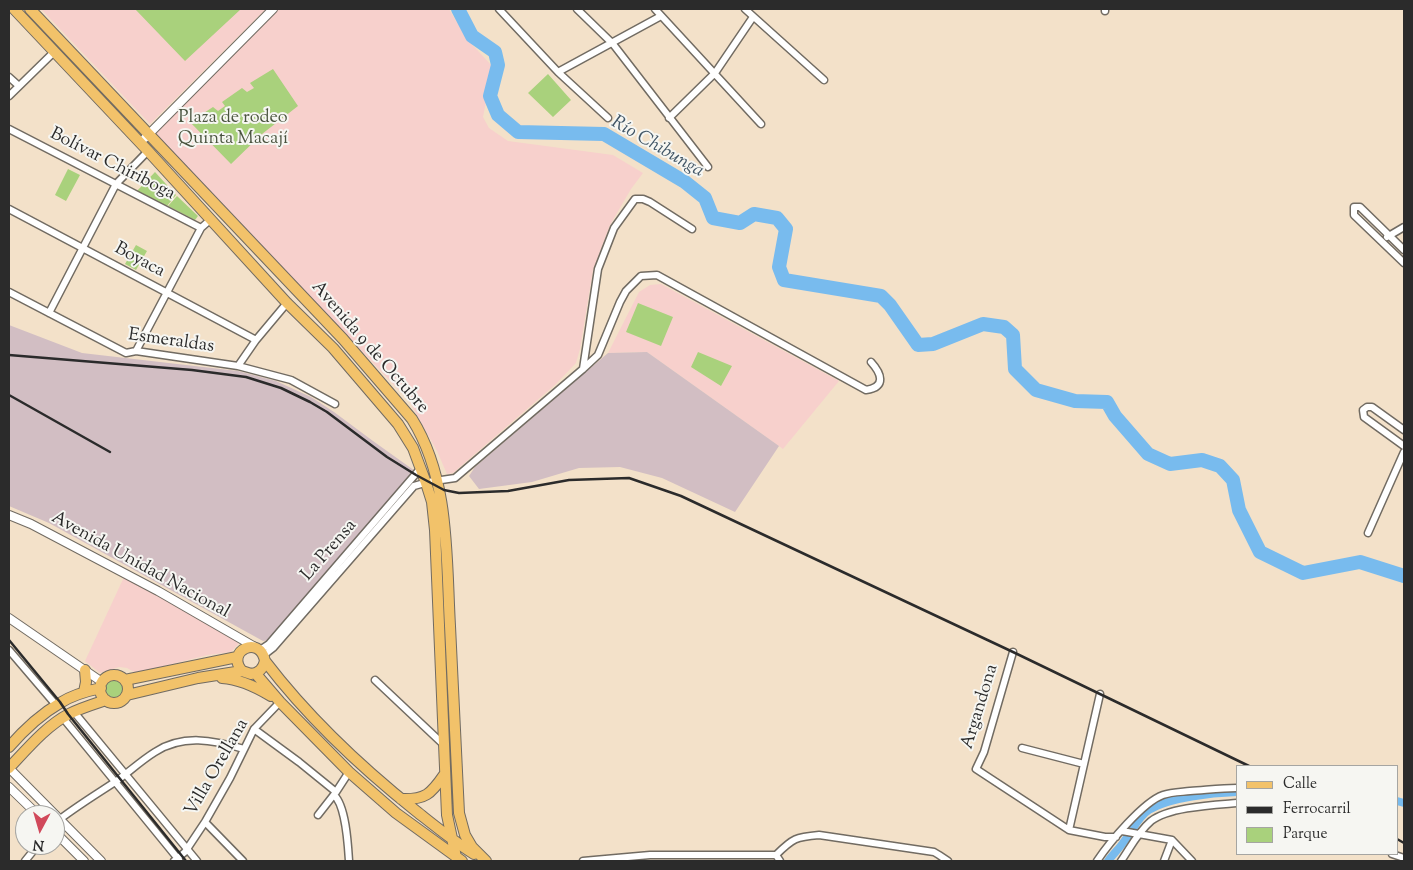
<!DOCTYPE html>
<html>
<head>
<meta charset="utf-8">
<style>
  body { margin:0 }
  #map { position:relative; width:1413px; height:870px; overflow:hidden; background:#f3e1c9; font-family:"Sorts Mill Goudy",serif }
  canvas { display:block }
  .frame { position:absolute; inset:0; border:10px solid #2b2b2b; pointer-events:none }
  .legend { position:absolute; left:1236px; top:765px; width:162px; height:90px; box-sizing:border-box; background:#f6f6f2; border:1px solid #a5a5a2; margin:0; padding:6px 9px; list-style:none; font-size:15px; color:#2b2b2b }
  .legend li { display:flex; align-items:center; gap:10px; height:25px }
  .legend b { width:25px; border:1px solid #a5a5a2 }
  .north { position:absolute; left:15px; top:805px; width:50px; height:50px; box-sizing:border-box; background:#f6f6f2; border:1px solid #a5a5a2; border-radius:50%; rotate:186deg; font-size:14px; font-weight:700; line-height:20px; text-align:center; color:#2b2b2b }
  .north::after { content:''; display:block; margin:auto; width:18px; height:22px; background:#d1495b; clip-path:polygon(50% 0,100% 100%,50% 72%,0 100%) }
</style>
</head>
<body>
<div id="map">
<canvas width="1413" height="870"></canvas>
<div class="frame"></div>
<ul class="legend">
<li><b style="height:6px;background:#f2c26a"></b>Calle</li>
<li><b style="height:6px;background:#2b2b2b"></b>Ferrocarril</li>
<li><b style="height:14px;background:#a9d17c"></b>Parque</li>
</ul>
<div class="north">N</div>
</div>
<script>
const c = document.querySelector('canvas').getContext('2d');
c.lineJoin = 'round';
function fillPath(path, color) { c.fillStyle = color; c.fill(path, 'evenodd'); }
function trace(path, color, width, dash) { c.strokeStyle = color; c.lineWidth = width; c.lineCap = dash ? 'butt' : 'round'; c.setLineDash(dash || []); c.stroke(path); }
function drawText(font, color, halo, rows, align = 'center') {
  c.font = font + ' "Sorts Mill Goudy",serif'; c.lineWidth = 4; c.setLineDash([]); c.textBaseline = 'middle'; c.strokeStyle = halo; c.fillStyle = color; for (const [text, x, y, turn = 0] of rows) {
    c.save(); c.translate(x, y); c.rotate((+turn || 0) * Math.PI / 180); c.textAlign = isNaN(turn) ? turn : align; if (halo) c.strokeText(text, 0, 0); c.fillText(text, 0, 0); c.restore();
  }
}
fillPath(new Path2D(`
  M41,9H266L150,124Z
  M279,9H449L467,39L493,67L483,117L489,128L508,141L613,155L643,173L631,189L610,225L593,270L580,349L576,363L556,384L453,473L447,474L437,451L409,401L155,133Z
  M661,284L839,381L783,449L647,352L608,353L639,292L650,285Z
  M124,577L240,642L231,652L208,655L136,673L127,668L119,667L100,673L85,661Z`), '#f7d0cc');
fillPath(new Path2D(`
  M9,325L82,353L238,371L276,381L311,397L334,412L373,441L415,471L271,640L263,641L49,523L9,506Z
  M647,352L779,446L735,512L662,478L620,467L579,468L532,482L479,489L469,476L475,467L608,353Z`), '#d2bec3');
fillPath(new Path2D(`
  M135,9H241L185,61Z
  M273,69L298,106L262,134L231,164L190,122L213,107L218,111L225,106L222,102L242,88L247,92L254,88L250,83Z
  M548,74L571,100L553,117L528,93Z
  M68,169L80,175L66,201L55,195Z
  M155,172L176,195L167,206L137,191Z
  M177,196L198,216L195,220L168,206Z
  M136,245L147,251L136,270L125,264Z
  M638,303L673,317L661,346L626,332Z
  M698,352L732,366L721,386L691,367Z
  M103 689a12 12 0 1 1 24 0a12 12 0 1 1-24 0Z`), '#a9d17c');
trace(new Path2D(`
  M1397,801L1404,803
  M1108,861C1113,854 1120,848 1125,840C1133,830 1138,817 1149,810C1170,797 1213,793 1237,792`), '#78bbee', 8);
trace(new Path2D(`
  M458,9L472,36L495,52L498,65L490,96L498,115L518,132L604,134L685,182L705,198L713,218L740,223L754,214L777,218L786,229L779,267L784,280L881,296L890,305L918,345L933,344L983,324L1004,327L1013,335L1015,369L1036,390L1075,401L1107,402L1115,416L1148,454L1170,464L1202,460L1220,466L1233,480L1239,510L1260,552L1303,573L1360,562L1404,576`), '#78bbee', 14);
const minor = new Path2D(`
  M499,9L558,72L608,118
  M577,9L613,44L708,167
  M655,9L761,124
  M745,9L824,80
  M1105,11V9
  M558,72L661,16
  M9,77L19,86
  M9,96L54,52
  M669,118L715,73L753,17
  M9,129L201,228
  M9,209L256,340
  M1387,237L1404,227
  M1404,250L1360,207H1354V215L1404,263
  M9,292L126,353L136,351L238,366L291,380L335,404
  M49,313L116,184L148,151
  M136,351L201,228L210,220
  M238,366L256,340L287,303
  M583,369L598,269L614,228L635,199H643L650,202L692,229
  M1404,430L1372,407H1367L1363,410L1364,417L1404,446
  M1368,533L1404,452
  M9,650L56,705
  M260,650L269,644L420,469
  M1013,652L984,752L976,769L1069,830L1105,837H1116
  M264,655L273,648L414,486L428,482L455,478L583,369L598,355L620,302L626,291L641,276L657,275L866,390C887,387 881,373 871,362
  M375,680L444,745
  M74,712L197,861
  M63,718L179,860
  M254,729L299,762L336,792
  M1022,748L1084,764
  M334,795C346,806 348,845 349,861
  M318,815L336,792L349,772
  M205,822L243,861
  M55,823C75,807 97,794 118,780C130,771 142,760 155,752C183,734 213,740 244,749
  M1069,830L1100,694
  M1122,831L1172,840L1192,861
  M1392,854L1404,858
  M25,861L38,845
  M174,861L185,852L205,822L230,778L254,729L280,702
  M583,861L650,855H776
  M780,861L776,855C793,838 796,837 819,835L934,852L939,855L948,861
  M1097,861C1109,843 1143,802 1163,795C1171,792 1181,792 1190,791C1206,790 1221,788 1237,788
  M1121,861C1130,848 1138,832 1151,821C1169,807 1214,805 1237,803
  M1164,861L1172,840`);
const tertiary = new Path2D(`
  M145,138L273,9
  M9,515L31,524L158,591L255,647
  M9,618L102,682
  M9,768L101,861
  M9,787L38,815
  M55,832L84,861`);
const primary = new Path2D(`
  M14,9L148,151L287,303L333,348L398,424L413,448L426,483L432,502L435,530L447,815L456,857
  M30,9L343,339L412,419C450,480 446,556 450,626C453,688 456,751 459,813L465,835L472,847L486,861
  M265,661C263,669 259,673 251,674L242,671C225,651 260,634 265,661C307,716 362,768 416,811C435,826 453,841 474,854
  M256,674L280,702L349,772L396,813L462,861
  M100 689a14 14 0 1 1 28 0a14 14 0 1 1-28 0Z
  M222,678C240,679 256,687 271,696
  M125,680L237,657
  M84,692L86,682L85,670
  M127,695L198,678L242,671
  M9,747C23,731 41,714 60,703C72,695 87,691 101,688
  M9,768C27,749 46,726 69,714C81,708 94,704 106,700
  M401,799C425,800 431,794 444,775`);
trace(minor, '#716b62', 9);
trace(tertiary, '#716b62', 10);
trace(primary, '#716b62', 12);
trace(minor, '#fff', 6);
trace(tertiary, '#fff', 8);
trace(primary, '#f2c26a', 10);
trace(new Path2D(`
  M9,355L192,370L246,377L281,388L310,402L327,412L387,457L416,475L444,490L459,493L508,491L569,480L629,478L681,496L1013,652L1249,766
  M9,395L110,452
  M9,640L60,702L68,714L186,861
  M1397,839L1404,843`), '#2b2b2b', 2.5);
drawText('18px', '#4a543f', '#f6f6f2', [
  ["Plaza de rodeo",233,119],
  ["Quinta Macají",233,140]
]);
drawText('18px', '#2b2b2b', '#f6f6f2', [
  ["Bolívar Chiriboga",112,165,27],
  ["Boyaca",139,261,28],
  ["Esmeraldas",171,342,8],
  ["Avenida 9 de Octubre",369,348,49],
  ["La Prensa",330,551,-49],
  ["Avenida Unidad Nacional",140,566,29],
  ["Argandona",981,707,-73],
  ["Villa Orellana",218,768,-60]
]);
drawText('italic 19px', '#425666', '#f6f6f2', [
  ["Río Chibunga",657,148,30]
]);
</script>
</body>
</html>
